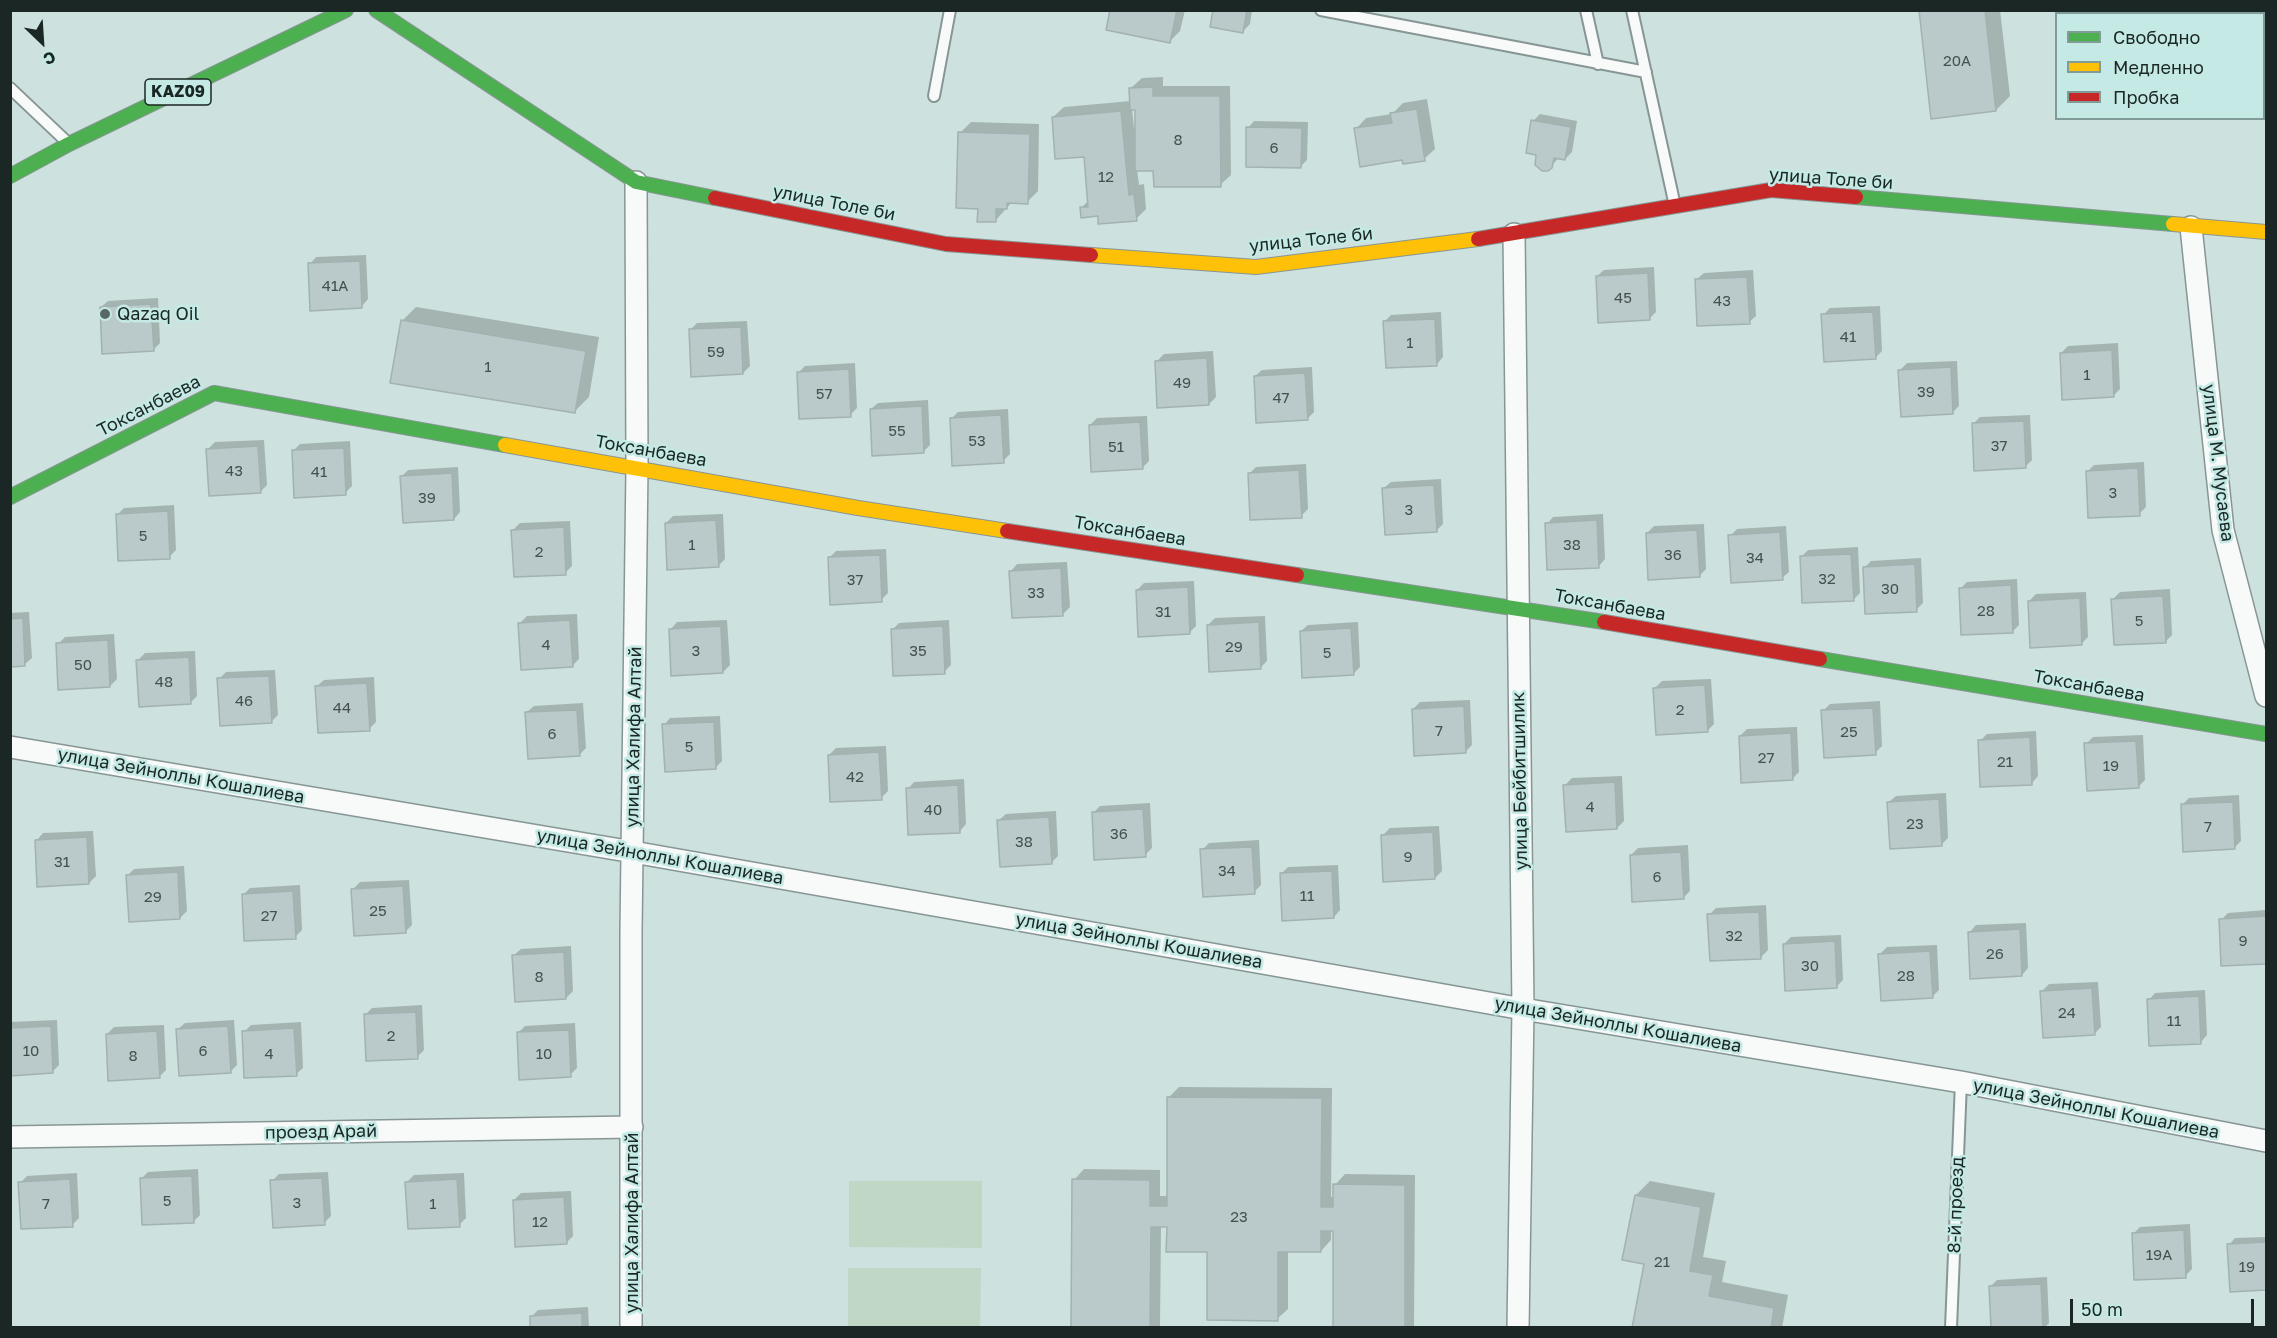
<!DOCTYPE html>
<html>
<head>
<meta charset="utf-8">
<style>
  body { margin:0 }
  #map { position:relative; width:2277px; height:1338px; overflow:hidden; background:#cde1de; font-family:"Golos Text",sans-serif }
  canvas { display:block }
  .frame { position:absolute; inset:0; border:12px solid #1a2725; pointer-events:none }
  .legend { position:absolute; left:2055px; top:12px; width:210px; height:108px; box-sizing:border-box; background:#c5e9e4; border:2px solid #819b98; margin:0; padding:8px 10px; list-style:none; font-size:18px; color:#1a2725 }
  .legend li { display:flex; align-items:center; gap:12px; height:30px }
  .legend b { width:30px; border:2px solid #819b98 }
  .north { position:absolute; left:12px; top:12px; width:60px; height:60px; -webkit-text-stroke:4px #c5e9e4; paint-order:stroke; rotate:155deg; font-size:16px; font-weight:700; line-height:24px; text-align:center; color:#1a2725 }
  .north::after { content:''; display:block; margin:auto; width:21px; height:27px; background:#1a2725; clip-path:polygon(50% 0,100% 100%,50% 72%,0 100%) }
  .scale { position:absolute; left:2070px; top:1299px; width:184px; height:27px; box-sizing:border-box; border:3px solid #1a2725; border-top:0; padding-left:8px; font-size:18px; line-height:21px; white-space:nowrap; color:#1a2725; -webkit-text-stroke:4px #c5e9e4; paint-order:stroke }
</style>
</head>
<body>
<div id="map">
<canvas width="2277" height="1338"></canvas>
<div class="frame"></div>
<ul class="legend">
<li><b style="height:8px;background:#4caf50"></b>Свободно</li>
<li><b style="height:8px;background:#ffc107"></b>Медленно</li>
<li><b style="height:8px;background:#c62828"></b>Пробка</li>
</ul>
<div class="north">С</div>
<div class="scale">50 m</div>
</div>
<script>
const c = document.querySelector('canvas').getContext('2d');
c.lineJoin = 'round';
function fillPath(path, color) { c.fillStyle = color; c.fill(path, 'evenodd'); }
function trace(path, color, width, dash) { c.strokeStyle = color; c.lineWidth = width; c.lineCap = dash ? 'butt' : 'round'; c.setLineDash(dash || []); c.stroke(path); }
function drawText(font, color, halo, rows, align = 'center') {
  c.font = font + ' "Golos Text",sans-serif'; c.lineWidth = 5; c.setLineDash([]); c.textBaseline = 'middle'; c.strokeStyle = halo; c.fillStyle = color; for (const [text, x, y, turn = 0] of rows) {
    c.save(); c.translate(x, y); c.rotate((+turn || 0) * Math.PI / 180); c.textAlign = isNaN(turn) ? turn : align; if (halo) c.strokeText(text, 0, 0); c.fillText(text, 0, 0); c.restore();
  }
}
fillPath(new Path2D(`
  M849,1181H982V1248L849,1247Z
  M848,1268H981L980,1327H848Z`), '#c0d7c6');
fillPath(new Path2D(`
  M1112,10H1185L1180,31L1170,41Z
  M1215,10H1252L1250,24L1243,31Z
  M1920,10H2000L2010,96L1996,110Z
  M1163,77V86H1230L1231,175L1220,185L1155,169H1137L1139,185L1144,184L1146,209L1136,219L1099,215L1081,208L1089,200L1085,155L1053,117L1064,107L1131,101V88L1142,78ZM1132,109H1136V128H1134Z
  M1427,99L1435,149L1424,159L1404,158L1356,129L1366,118L1392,114L1403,103Z
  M1540,114L1577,121L1572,152L1565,159L1559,157L1551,167L1538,154L1533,121Z
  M1254,121L1308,122L1307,160L1300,167L1248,128Z
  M971,122L1039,124L1038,191L1027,202H1012L995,221L960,133Z
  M366,255L368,299L362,306L310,264L316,257Z
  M1654,267L1656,312L1649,319L1597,276L1604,270Z
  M1753,270L1756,316L1749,322L1697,279L1704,273Z
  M158,298L160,343L153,350L101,307L108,301Z
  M1880,306L1882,351L1875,358L1823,315L1830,308Z
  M416,307L599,337L589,397L575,411L402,321Z
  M1441,312L1443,357L1437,364L1384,322L1391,315Z
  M747,321L750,366L743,373L690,330L697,323Z
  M2118,343L2120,389L2113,396L2061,353L2068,346Z
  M1213,351L1216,397L1209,404L1157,361L1164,354Z
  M1957,361L1959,406L1952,413L1900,370L1907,363Z
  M855,363L857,408L850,415L798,373L805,366Z
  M1312,367L1314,412L1307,419L1255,376L1262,370Z
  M928,400L930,445L923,452L871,409L878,403Z
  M1008,409L1010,454L1003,461L951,419L958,412Z
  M2030,415L2032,460L2025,467L1973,424L1980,417Z
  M1147,416L1149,461L1142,468L1090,425L1097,418Z
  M264,440L267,485L260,492L208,449L215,442Z
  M350,441L352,486L345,493L293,451L300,444Z
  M2144,462L2146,507L2139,514L2087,472L2094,465Z
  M1306,464L1308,509L1301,516L1249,474L1256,467Z
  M458,467L460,512L454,519L402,476L408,470Z
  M1441,479L1443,524L1436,531L1384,488L1391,482Z
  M174,505L176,550L169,557L117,515L124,508Z
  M723,514L725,559L718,566L666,523L673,516Z
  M1603,514L1605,559L1599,566L1547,524L1553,517Z
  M570,521L572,566L565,573L513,530L520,523Z
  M1704,524L1706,569L1699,576L1647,533L1654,526Z
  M1786,526L1789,572L1782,578L1730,536L1737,529Z
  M1858,547L1860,593L1853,600L1801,557L1808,550Z
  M886,549L888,593L881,600L829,558L836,551Z
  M1921,558L1923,603L1916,610L1864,568L1871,561Z
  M1067,562L1070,607L1063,614L1011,571L1017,564Z
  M2017,579L2019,625L2013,631L1960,589L1967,582Z
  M1194,581L1196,626L1189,633L1137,590L1144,583Z
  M2170,589L2172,635L2165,642L2113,599L2120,592Z
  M2086,592L2088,637L2081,644L2029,601L2036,594Z
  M29,612L32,658L25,664L10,665V613Z
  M577,614L579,659L572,666L520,623L527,616Z
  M1265,616L1267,661L1260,668L1208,625L1215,618Z
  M727,620L730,665L723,672L671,629L677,622Z
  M949,620L951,665L944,672L892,630L899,623Z
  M1358,622L1360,667L1353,674L1301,631L1308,625Z
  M114,634L117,679L110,686L58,644L65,637Z
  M195,651L197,696L190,703L138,660L145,653Z
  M275,670L278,715L271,722L219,679L226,672Z
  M374,677L376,722L369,729L317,686L324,680Z
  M1711,679L1714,724L1707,731L1655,688L1662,681Z
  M1470,700L1472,745L1465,752L1413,709L1420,702Z
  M1880,701L1882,746L1875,753L1823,711L1830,704Z
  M583,703L586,748L579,755L527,712L534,706Z
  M720,716L722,761L716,767L664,725L670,718Z
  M1797,727L1799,772L1792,779L1740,736L1747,729Z
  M2036,731L2038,776L2032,783L1980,741L1987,734Z
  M2143,735L2145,780L2138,787L2086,744L2093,737Z
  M886,746L888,791L881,798L829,755L836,748Z
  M1622,776L1624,821L1617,828L1565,785L1572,778Z
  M964,779L966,824L960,831L908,789L914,782Z
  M1946,793L1948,838L1941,845L1889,802L1896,796Z
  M2239,795L2241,841L2234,848L2182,805L2189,798Z
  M1150,803L1152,848L1145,855L1093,813L1100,806Z
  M1056,811L1058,856L1051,863L999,820L1006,814Z
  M1439,826L1442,871L1435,878L1383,835L1390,828Z
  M93,831L96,876L89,883L37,840L43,833Z
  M1259,840L1261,885L1254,892L1202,850L1209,843Z
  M1688,845L1690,891L1683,898L1631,855L1638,848Z
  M1338,865L1340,910L1334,917L1281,874L1288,867Z
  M184,866L187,911L180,918L128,875L134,869Z
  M409,880L412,925L405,932L353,889L360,882Z
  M300,885L302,930L295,937L243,895L250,888Z
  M1766,905L1768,950L1761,957L1709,915L1716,908Z
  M2266,910V962L2223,964L2221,920L2228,913Z
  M2026,923L2028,968L2022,975L1970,932L1976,925Z
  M1841,935L1843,980L1836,987L1784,944L1791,937Z
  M1937,945L1939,990L1932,997L1880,954L1887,947Z
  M571,946L573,991L566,998L514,955L521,949Z
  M2098,982L2101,1027L2094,1034L2042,991L2049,984Z
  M2205,990L2207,1035L2201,1042L2149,1000L2155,993Z
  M422,1005L424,1050L417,1057L365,1015L372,1008Z
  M57,1020L59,1065L52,1072L10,1074V1022Z
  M234,1020L237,1065L230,1072L178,1029L185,1023Z
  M301,1022L303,1068L296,1074L244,1032L251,1025Z
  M575,1023L577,1068L570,1075L518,1033L525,1026Z
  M164,1025L166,1070L159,1077L107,1034L114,1027Z
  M1179,1087L1332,1088L1331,1197H1334L1335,1185L1345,1174L1415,1175L1414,1328H1334L1335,1229H1331V1240L1321,1251H1288V1309L1277,1319L1209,1250L1168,1225H1161L1160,1328H1073L1074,1180L1084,1169L1160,1170V1196H1168L1169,1097Z
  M198,1169L200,1215L193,1222L141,1179L148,1172Z
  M328,1172L331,1216L324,1223L272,1181L279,1174Z
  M77,1173L79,1218L72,1225L20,1183L27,1176Z
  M464,1173L466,1218L459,1225L407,1182L414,1175Z
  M1650,1181L1715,1193L1703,1257L1726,1261L1722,1282L1788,1295L1782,1328H1634L1646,1263L1636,1195Z
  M571,1191L573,1236L566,1243L514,1200L521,1193Z
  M2190,1224L2192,1269L2185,1276L2133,1234L2140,1227Z
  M2266,1237V1288L2231,1290L2229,1245L2235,1238Z
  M2047,1277L2049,1323L2044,1328H1992L1990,1287L1997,1280Z
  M588,1307L589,1328H532L531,1317L538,1310Z`), '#0003');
const building = new Path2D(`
  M1110,10H1177L1170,43L1106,30Z
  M1213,10H1247L1243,33L1210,27Z
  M1919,10H1985L1996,111L1931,119Z
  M1153,87V96H1220L1221,187H1154L1153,171H1135V110H1130L1129,88Z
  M1417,109L1425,161L1403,164L1402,160L1360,167L1354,128L1392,123L1390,113Z
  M1121,111L1129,195L1134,194L1137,221L1098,224V216L1081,218L1080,207H1088L1084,157L1055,159L1052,117Z
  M1531,120L1571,127L1565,160L1554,158L1552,168L1548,171H1542L1535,165L1536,155L1526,153Z
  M1246,127L1302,128L1301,168L1246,167Z
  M958,132L1030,134L1028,204L1007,203V209H996V222H977L978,209L956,208Z
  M360,261L362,308L310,311L308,263Z
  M1648,273L1650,320L1598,323L1596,276Z
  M1747,277L1750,324L1697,326L1695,279Z
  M151,304L154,351L102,354L100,307Z
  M1873,312L1876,359L1824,362L1821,314Z
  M1435,319L1437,366L1386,368L1383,321Z
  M401,320L586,351L575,413L390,383Z
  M741,327L743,374L691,377L689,329Z
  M2112,350L2114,397L2062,400L2060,353Z
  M1207,358L1209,405L1157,408L1155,361Z
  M1951,367L1953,414L1901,417L1898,370Z
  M849,369L851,417L799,419L797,372Z
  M1305,373L1308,420L1256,423L1254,376Z
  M922,406L924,453L872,456L870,409Z
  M1001,415L1004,463L952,466L950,418Z
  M2024,421L2026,468L1974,471L1972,423Z
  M1140,422L1143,469L1091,472L1089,425Z
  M258,446L261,493L209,496L206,449Z
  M344,448L346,495L294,498L292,450Z
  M2138,468L2140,516L2088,518L2086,471Z
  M1299,470L1302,518L1250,520L1248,473Z
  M452,473L454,520L403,523L400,476Z
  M1434,485L1437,532L1385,535L1382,488Z
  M168,511L170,559L118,561L116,514Z
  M716,520L719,567L667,570L665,523Z
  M1597,520L1599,568L1547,570L1545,523Z
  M564,527L566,575L514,577L511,530Z
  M1697,530L1700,577L1648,580L1646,533Z
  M1780,532L1783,580L1731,583L1728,535Z
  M1851,554L1854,601L1802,603L1800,556Z
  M880,555L882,602L830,605L828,557Z
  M1915,564L1917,612L1865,614L1863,567Z
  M1061,568L1063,616L1012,618L1009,571Z
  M2011,585L2013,633L1961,635L1959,588Z
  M1188,587L1190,634L1138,637L1136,590Z
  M2163,596L2166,643L2114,645L2111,599Z
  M2080,598L2082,645L2030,648L2028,601Z
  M23,618L25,666L10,667V619Z
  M570,620L573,667L521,670L518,623Z
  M1259,622L1261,669L1209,672L1207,625Z
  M721,626L723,673L671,676L669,629Z
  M943,626L945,674L893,676L891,629Z
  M1351,628L1354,675L1302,678L1300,631Z
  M108,640L110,687L58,690L56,643Z
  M189,657L191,704L139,707L136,660Z
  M269,676L272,723L220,726L217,678Z
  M367,683L370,731L318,733L315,686Z
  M1705,685L1708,732L1656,735L1653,688Z
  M1464,706L1466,753L1414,756L1412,709Z
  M1873,708L1876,755L1824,758L1821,710Z
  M577,710L580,756L528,759L525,712Z
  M714,722L716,769L665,772L662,724Z
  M1791,733L1793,780L1741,783L1739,736Z
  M2030,737L2032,785L1980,787L1978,740Z
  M2136,741L2139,788L2087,791L2084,743Z
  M879,752L882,800L830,802L828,755Z
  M1615,782L1617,829L1566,832L1563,785Z
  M958,785L960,833L908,835L906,788Z
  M1939,799L1942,846L1890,849L1887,802Z
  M2233,802L2235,849L2183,852L2181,804Z
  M1143,809L1146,857L1094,860L1092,812Z
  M1049,817L1052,864L1000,867L997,820Z
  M1433,832L1435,879L1383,882L1381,835Z
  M87,837L89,884L37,887L35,840Z
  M1252,847L1255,894L1203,897L1200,849Z
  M1681,852L1684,899L1632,902L1630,855Z
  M1332,871L1334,918L1282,921L1280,873Z
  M178,872L180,919L129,922L126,875Z
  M403,886L406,933L354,936L351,889Z
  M293,891L296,939L244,941L242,894Z
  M1759,912L1761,959L1710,961L1707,914Z
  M2266,916V964L2221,966L2219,919Z
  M2020,929L2022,976L1970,979L1968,932Z
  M1835,941L1837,988L1785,991L1783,944Z
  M1930,951L1933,998L1881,1001L1878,954Z
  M564,952L566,999L515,1002L512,955Z
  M2092,988L2095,1035L2043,1038L2040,991Z
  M2199,996L2201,1044L2149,1046L2147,999Z
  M416,1012L418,1059L366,1061L364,1014Z
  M51,1026L53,1073L10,1076V1028Z
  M228,1026L231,1073L179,1076L176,1029Z
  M294,1028L297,1076L244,1078L242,1031Z
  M569,1030L571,1077L519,1080L517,1032Z
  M157,1031L160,1078L108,1081L106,1034Z
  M1167,1097L1322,1098L1321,1207H1333V1184L1405,1185V1328H1333V1231H1321V1252H1278V1321L1207,1320V1252H1166L1167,1227H1151L1150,1328H1071L1072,1179L1150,1180V1206H1167Z
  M192,1176L194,1223L142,1225L140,1178Z
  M322,1178L325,1225L273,1228L270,1180Z
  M70,1179L73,1227L21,1229L18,1182Z
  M457,1179L460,1227L408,1229L405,1182Z
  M1635,1195L1701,1207L1690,1271L1713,1275L1709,1296L1774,1308L1771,1328H1632L1644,1264L1622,1260Z
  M564,1197L567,1244L515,1247L513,1200Z
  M2184,1230L2186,1278L2134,1280L2132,1233Z
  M2266,1242V1290L2230,1292L2227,1244Z
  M2041,1284L2043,1328H1991L1989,1286Z
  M582,1313V1328H530V1316Z`);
fillPath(building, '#bac9c9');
trace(building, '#a2b2b1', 1.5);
const lane = new Path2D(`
  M1321,10L1646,72
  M1586,10L1598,64
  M1632,10L1675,206
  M10,88L67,142
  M934,96L950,10
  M1951,1328L1961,1082`);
const street = new Path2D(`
  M2191,227L2223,530L2266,696
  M1514,234L1523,1009L1518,1328
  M10,747L633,852L1523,1009L1961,1082L2266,1141
  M10,1137L632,1127
  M631,1328V931L637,467L636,182`);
const fast = new Path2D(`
  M376,10L636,182L715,198
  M10,176L69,144L346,10
  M1856,197L2173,224
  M10,497L214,393L505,445
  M1297,575L1604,622
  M1820,659L2266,734`);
const slow = new Path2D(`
  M2173,224L2266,232
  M1091,255L1256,267L1478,239
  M505,445L858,508L1007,531`);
const jam = new Path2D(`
  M715,198L946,244L1091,255
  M1478,239L1771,190L1856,197
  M1007,531L1297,575
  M1604,622L1820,659`);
trace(lane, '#879694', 14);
trace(street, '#879694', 24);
trace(fast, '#879694', 16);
trace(slow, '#879694', 16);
trace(jam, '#879694', 16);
trace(lane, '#f8fafa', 10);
trace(street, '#f8fafa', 21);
trace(fast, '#4caf50', 14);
trace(slow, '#ffc107', 14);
trace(jam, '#c62828', 14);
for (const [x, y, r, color] of [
  [105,314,6,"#596866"]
]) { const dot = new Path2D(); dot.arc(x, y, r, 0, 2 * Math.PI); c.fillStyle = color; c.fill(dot); trace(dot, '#c5e9e4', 2); }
drawText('15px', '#445150', null, [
  ["20А",1957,61],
  ["8",1178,140],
  ["6",1274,148],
  ["12",1106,177],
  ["41А",335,286],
  ["45",1623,298],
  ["43",1722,301],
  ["41",1848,337],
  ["1",1410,343],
  ["59",716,352],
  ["1",488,367],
  ["1",2087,375],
  ["49",1182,383],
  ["39",1926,392],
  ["57",824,394],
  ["47",1281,398],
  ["55",897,431],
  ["53",977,441],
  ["37",1999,446],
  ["51",1116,447],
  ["43",234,471],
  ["41",319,472],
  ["3",2113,493],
  ["39",427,498],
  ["3",1409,510],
  ["5",143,536],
  ["1",692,545],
  ["38",1572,545],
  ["2",539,552],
  ["36",1673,555],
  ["34",1755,558],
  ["32",1827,579],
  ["37",855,580],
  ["30",1890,589],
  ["33",1036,593],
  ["28",1986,611],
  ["31",1163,612],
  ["5",2139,621],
  ["4",546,645],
  ["29",1234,647],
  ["3",696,651],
  ["35",918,651],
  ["5",1327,653],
  ["50",83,665],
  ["48",164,682],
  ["46",244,701],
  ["44",342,708],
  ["2",1680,710],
  ["7",1439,731],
  ["25",1849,732],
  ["6",552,734],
  ["5",689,747],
  ["27",1766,758],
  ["21",2005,762],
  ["19",2111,766],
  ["42",855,777],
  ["4",1590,807],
  ["40",933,810],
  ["23",1915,824],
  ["7",2208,827],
  ["36",1119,834],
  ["38",1024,842],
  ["9",1408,857],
  ["31",62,862],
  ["34",1227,871],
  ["6",1657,877],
  ["11",1307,896],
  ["29",153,897],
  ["25",378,911],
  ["27",269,916],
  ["32",1734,936],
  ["9",2243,941],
  ["26",1995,954],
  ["30",1810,966],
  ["28",1906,976],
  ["8",539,977],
  ["24",2067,1013],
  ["11",2174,1021],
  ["2",391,1036],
  ["10",31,1051],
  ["6",203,1051],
  ["4",269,1054],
  ["10",544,1054],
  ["8",133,1056],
  ["5",167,1201],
  ["3",297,1203],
  ["7",46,1204],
  ["1",433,1204],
  ["23",1239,1217],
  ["12",540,1222],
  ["19А",2159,1255],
  ["21",1662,1262],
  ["19",2247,1267]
]);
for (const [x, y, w] of [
  [178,92,66]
]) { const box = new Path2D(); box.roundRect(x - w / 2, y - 13, w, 26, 4.5); c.fillStyle = '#c5e9e4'; c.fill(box); trace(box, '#1a2725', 1.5); }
drawText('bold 16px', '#1a2725', null, [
  ["KAZ09",178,92]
]);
drawText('18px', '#1a2725', '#c5e9e4', [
  ["улица Толе би",1831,179,4],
  ["улица Толе би",834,203,11],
  ["улица Толе би",1311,240,-6],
  ["Токсанбаева",149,406,-27],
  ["Токсанбаева",651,451,10],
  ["улица М. Мусаева",2218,463,83],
  ["Токсанбаева",1130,531,9],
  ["Токсанбаева",1610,605,10],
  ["Токсанбаева",2089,686,10],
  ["улица Халифа Алтай",634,737,-89],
  ["улица Зейноллы Кошалиева",181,776,10],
  ["улица Бейбитшилик",1520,781,-91],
  ["улица Зейноллы Кошалиева",660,857,10],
  ["улица Зейноллы Кошалиева",1139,941,10],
  ["улица Зейноллы Кошалиева",1618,1025,10],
  ["улица Зейноллы Кошалиева",2096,1109,11],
  ["проезд Арай",321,1132,-1],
  ["8-й проезд",1956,1205,-88],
  ["улица Халифа Алтай",632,1223,-90]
]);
drawText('18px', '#1a2725', '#c5e9e4', [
  ["Qazaq Oil",117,314]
], 'left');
</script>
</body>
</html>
